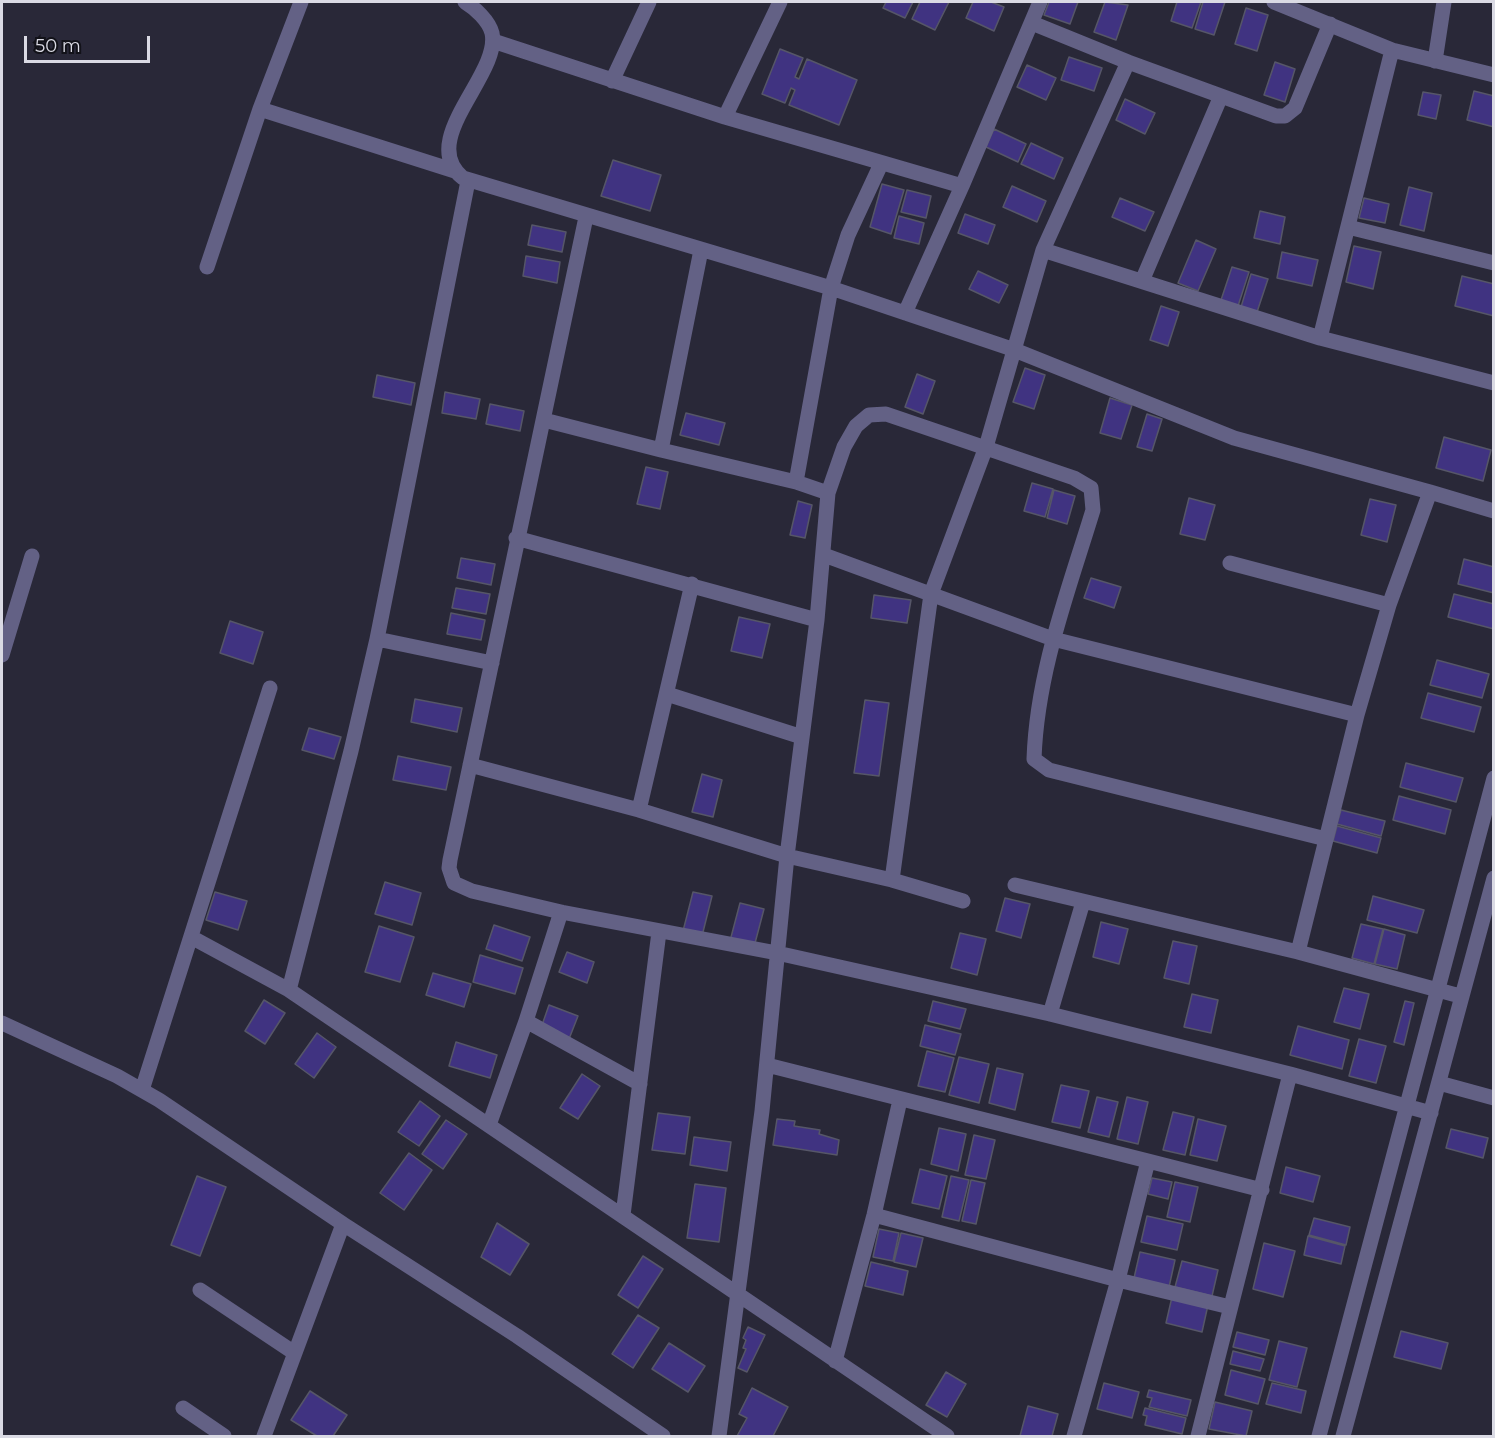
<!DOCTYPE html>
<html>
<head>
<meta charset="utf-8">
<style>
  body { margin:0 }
  #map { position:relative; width:1495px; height:1438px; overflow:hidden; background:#292838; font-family:Montserrat,sans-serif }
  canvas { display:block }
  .frame { position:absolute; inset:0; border:3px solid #dadae4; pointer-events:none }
  .scale { position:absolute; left:24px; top:36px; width:126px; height:27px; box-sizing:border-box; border:3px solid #dadae4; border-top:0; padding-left:8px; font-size:18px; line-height:21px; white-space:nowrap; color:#dadae4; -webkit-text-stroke:4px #121219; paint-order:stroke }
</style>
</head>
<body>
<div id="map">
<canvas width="1495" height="1438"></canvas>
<div class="frame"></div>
<div class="scale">50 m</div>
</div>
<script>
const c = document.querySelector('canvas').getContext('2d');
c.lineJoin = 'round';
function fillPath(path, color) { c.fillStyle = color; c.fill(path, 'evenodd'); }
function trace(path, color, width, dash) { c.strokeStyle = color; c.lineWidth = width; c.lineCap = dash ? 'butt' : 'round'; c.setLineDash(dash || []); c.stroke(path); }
const building = new Path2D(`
  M886,2H913L905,18L883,8Z
  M920,2H949L935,30L912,19Z
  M973,2H991L1004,7L994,31L966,18Z
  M1049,2H1078L1070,24L1044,15Z
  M1105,2L1128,5L1116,40L1094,32Z
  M1177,2H1201L1192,28L1171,21Z
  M1203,2H1225L1214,35L1195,29Z
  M1246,8L1268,15L1257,51L1235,44Z
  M780,49L803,58L795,77L799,79L807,59L857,80L839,125L789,105L795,90L791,88L785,103L762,94Z
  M1069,57L1102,68L1094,91L1061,80Z
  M1275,62L1295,69L1285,102L1264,95Z
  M1027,65L1056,78L1046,100L1017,87Z
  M1474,91L1494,96V127L1467,120Z
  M1423,92L1441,95L1436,119L1418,115Z
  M1125,99L1155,113L1145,134L1116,120Z
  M994,129L1026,144L1018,162L986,147Z
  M1031,143L1063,158L1054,179L1021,164Z
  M613,160L661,175L650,211L601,196Z
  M882,184L904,190L891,234L870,227Z
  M1012,186L1046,201L1037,222L1003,207Z
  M1409,187L1432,193L1424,231L1400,225Z
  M907,190L931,196L926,218L901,212Z
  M1120,198L1154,212L1145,231L1112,217Z
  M1364,198L1389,204L1385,223L1359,218Z
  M1260,211L1285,217L1280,244L1254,238Z
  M965,214L995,225L988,244L958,233Z
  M899,216L924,223L919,244L894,238Z
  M532,225L566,232L562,252L528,245Z
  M1196,240L1216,249L1198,291L1178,283Z
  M1354,246L1381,252L1373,289L1346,282Z
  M1282,252L1318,260L1312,286L1277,278Z
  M526,256L560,262L557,283L523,276Z
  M1232,267L1249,272L1238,306L1221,300Z
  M978,271L1008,285L999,303L969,289Z
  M1251,274L1268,279L1257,312L1241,307Z
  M1462,276L1494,284V316L1455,306Z
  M1161,306L1179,312L1168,346L1150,340Z
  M1025,368L1045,375L1034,409L1013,402Z
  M917,374L935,381L923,414L905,407Z
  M377,375L415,383L411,405L373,397Z
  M445,392L480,399L476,419L442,413Z
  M1110,398L1132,405L1121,439L1100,433Z
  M490,404L524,411L520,431L486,424Z
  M686,413L725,423L719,445L680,435Z
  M1147,414L1162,419L1152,451L1137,447Z
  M1444,437L1491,450L1483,481L1436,468Z
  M646,467L668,472L660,509L637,504Z
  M1032,483L1053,489L1045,517L1024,511Z
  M1054,490L1075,496L1067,524L1047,518Z
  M1189,498L1215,505L1205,540L1180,534Z
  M1370,499L1396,505L1387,542L1361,535Z
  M798,501L812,505L805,538L790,535Z
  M461,558L495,564L491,585L457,578Z
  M1464,559L1494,567V593L1458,584Z
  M1091,578L1121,587L1114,608L1084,598Z
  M456,588L490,594L486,614L452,608Z
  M1454,594L1494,604V629L1448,617Z
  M874,595L911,600L907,623L871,618Z
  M451,613L485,620L481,640L447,634Z
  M739,617L770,624L762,658L731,651Z
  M230,621L263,632L253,664L220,653Z
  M1437,660L1489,674L1482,698L1430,685Z
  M1428,693L1481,707L1474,732L1421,718Z
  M415,699L462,708L457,732L411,722Z
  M865,700L889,703L879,776L854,773Z
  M309,728L341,737L334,759L302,750Z
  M398,756L451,767L446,790L393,780Z
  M1406,763L1463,778L1456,802L1400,787Z
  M702,774L722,780L713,817L692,812Z
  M1399,796L1451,810L1445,834L1393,820Z
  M1341,810L1385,821L1381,836L1337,824Z
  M1337,826L1381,838L1377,853L1333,841Z
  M385,882L421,893L412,925L375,914Z
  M215,892L247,901L238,930L206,920Z
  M693,892L712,896L702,936L683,931Z
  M1373,896L1424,910L1417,933L1367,920Z
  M1005,898L1030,904L1021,938L996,931Z
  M740,903L764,909L754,947L730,941Z
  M1101,922L1128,929L1119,964L1093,957Z
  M1361,924L1383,929L1374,964L1352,958Z
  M494,925L530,937L522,961L486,949Z
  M379,926L414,937L400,982L365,972Z
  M1384,929L1405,935L1397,969L1375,964Z
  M960,933L986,939L977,975L951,968Z
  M1173,941L1197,946L1189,984L1164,978Z
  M567,952L594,962L587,983L559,972Z
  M480,955L523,968L515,994L473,982Z
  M433,973L471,984L464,1007L426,995Z
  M1344,988L1369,994L1360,1029L1334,1022Z
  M1192,994L1218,1000L1211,1033L1184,1027Z
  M264,1000L285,1013L265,1044L245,1031Z
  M933,1001L966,1009L960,1029L928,1021Z
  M1405,1001L1414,1003L1404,1045L1394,1042Z
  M549,1005L578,1016L569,1039L541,1028Z
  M925,1025L961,1034L955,1055L920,1046Z
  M1298,1026L1349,1040L1342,1069L1290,1055Z
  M317,1033L336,1047L314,1078L295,1064Z
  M1359,1039L1386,1046L1376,1083L1349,1076Z
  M456,1042L497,1055L490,1078L449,1066Z
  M927,1051L954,1058L945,1092L918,1086Z
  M959,1057L989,1064L979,1103L949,1095Z
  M997,1068L1023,1074L1015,1110L989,1103Z
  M582,1074L600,1086L578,1119L560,1108Z
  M1061,1085L1089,1091L1080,1128L1052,1122Z
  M1097,1097L1118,1102L1109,1137L1088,1132Z
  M1127,1097L1148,1102L1138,1144L1117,1139Z
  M420,1101L440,1116L419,1146L398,1132Z
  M1173,1112L1194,1117L1185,1155L1163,1150Z
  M658,1113L690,1117L685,1154L652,1150Z
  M777,1119L795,1121L794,1126L820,1130L819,1134L839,1140L837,1155L773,1145Z
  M1198,1119L1226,1126L1217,1161L1190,1155Z
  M446,1120L467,1134L443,1169L422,1154Z
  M939,1128L966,1134L958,1171L931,1164Z
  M1451,1129L1488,1138L1483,1158L1446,1148Z
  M974,1135L995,1140L986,1179L965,1175Z
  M694,1137L731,1142L727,1171L690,1165Z
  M409,1153L432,1170L404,1210L380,1193Z
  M1286,1167L1320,1176L1313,1202L1280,1193Z
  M920,1169L947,1176L939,1209L912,1203Z
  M197,1176L226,1187L200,1256L171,1245Z
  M951,1176L969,1180L959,1221L942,1217Z
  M1152,1178L1172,1182L1168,1199L1148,1194Z
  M971,1180L985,1183L976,1224L962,1221Z
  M1175,1182L1198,1187L1190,1222L1167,1217Z
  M695,1184L726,1188L719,1242L687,1238Z
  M1147,1216L1183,1224L1177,1250L1141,1242Z
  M1314,1218L1350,1227L1346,1245L1309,1235Z
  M497,1223L529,1244L510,1275L481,1257Z
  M879,1229L899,1233L893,1261L873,1257Z
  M901,1233L923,1238L916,1267L894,1262Z
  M1308,1236L1345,1246L1341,1264L1304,1255Z
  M1264,1243L1295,1251L1283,1297L1253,1289Z
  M1140,1252L1175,1260L1169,1287L1134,1278Z
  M643,1256L663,1269L638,1308L618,1295Z
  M1182,1261L1218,1270L1212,1296L1175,1287Z
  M871,1262L908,1271L903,1295L865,1286Z
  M1172,1297L1208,1305L1202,1332L1166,1323Z
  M638,1315L659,1328L633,1368L612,1354Z
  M748,1327L765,1335L747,1372L738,1368L746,1349L743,1348L746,1340L743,1338Z
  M1401,1331L1448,1343L1441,1369L1394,1357Z
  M1237,1332L1269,1340L1265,1355L1233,1347Z
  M1279,1341L1307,1348L1297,1387L1269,1380Z
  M669,1343L705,1366L688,1392L652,1369Z
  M1233,1351L1264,1359L1260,1371L1230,1364Z
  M1231,1370L1265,1379L1258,1404L1225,1395Z
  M946,1372L966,1384L947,1417L926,1405Z
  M1104,1383L1139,1392L1132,1418L1097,1409Z
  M1272,1383L1306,1391L1301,1413L1266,1404Z
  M752,1388L788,1407L773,1436H737L747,1418L739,1414Z
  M1149,1390L1191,1400L1187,1416L1149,1407L1152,1398L1147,1397Z
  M310,1391L347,1415L333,1436H317L291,1420Z
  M1215,1402L1252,1411L1246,1436L1209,1429Z
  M1028,1406L1058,1414L1052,1436H1020Z
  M1145,1408L1186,1418L1182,1434L1145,1425L1147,1416L1143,1415Z`);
fillPath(building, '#403381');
trace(building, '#565668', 1.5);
trace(new Path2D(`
  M465,2C475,8 489,21 492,33C501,75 416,140 463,178L831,288L796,482L828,493
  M1274,2L1392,50L1320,338L1494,383
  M1032,23L1128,62
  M493,41L725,117L962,186L1040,2
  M1392,50L1494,75
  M1435,61L1444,2
  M612,81L649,2
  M260,109L455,171
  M725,117L780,2
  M881,164L848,235L831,288L1012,349L1234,438L1430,492
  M468,181L377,639L351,751L289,990L947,1436
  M586,217L450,860L449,868L454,883L472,891L561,912L777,953L1050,1014L1290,1074
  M1348,227L1494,263
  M1043,250L1128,62L1276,116H1285L1295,108L1330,24
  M207,267L260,109L301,2
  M1142,281L1221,96
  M905,313L962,186
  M544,420L661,450L701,250
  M661,450L796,482
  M516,538L817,620
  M824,555L1053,639L1357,715
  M1230,563L1389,605
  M377,639L492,663
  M2,655L32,556
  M667,694L802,737
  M470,765L639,810L692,584
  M639,810L787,856L892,880L963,901
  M892,880L931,594L986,447L1043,250L1320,338
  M1015,885L1298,952L1460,996
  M561,912L526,1021L640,1084
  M191,937L289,990
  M1298,952L1357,715L1389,605L1430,492L1494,511
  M1050,1014L1083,902
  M2,1023L117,1076L159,1100L343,1224
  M767,1065L1148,1161
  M1439,1083L1494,1098
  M142,1090L270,688
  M489,1125L526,1021
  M623,1215L659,932
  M874,1215L1118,1280L1148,1161L1262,1190
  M200,1290L293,1352
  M835,1361L874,1215L900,1100
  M183,1408L224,1436
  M264,1436L343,1224L517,1336L663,1436
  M719,1436L762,1111L787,856L817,620L828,493L844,447L856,426L869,415L886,414L1074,478L1091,488L1093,510C1068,592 1037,672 1034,759L1049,770L1326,839
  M1074,1436L1118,1280L1230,1307
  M1198,1436L1290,1074L1431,1113
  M1319,1436L1494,778
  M1343,1436L1494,878`), '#636185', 15);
</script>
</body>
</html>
